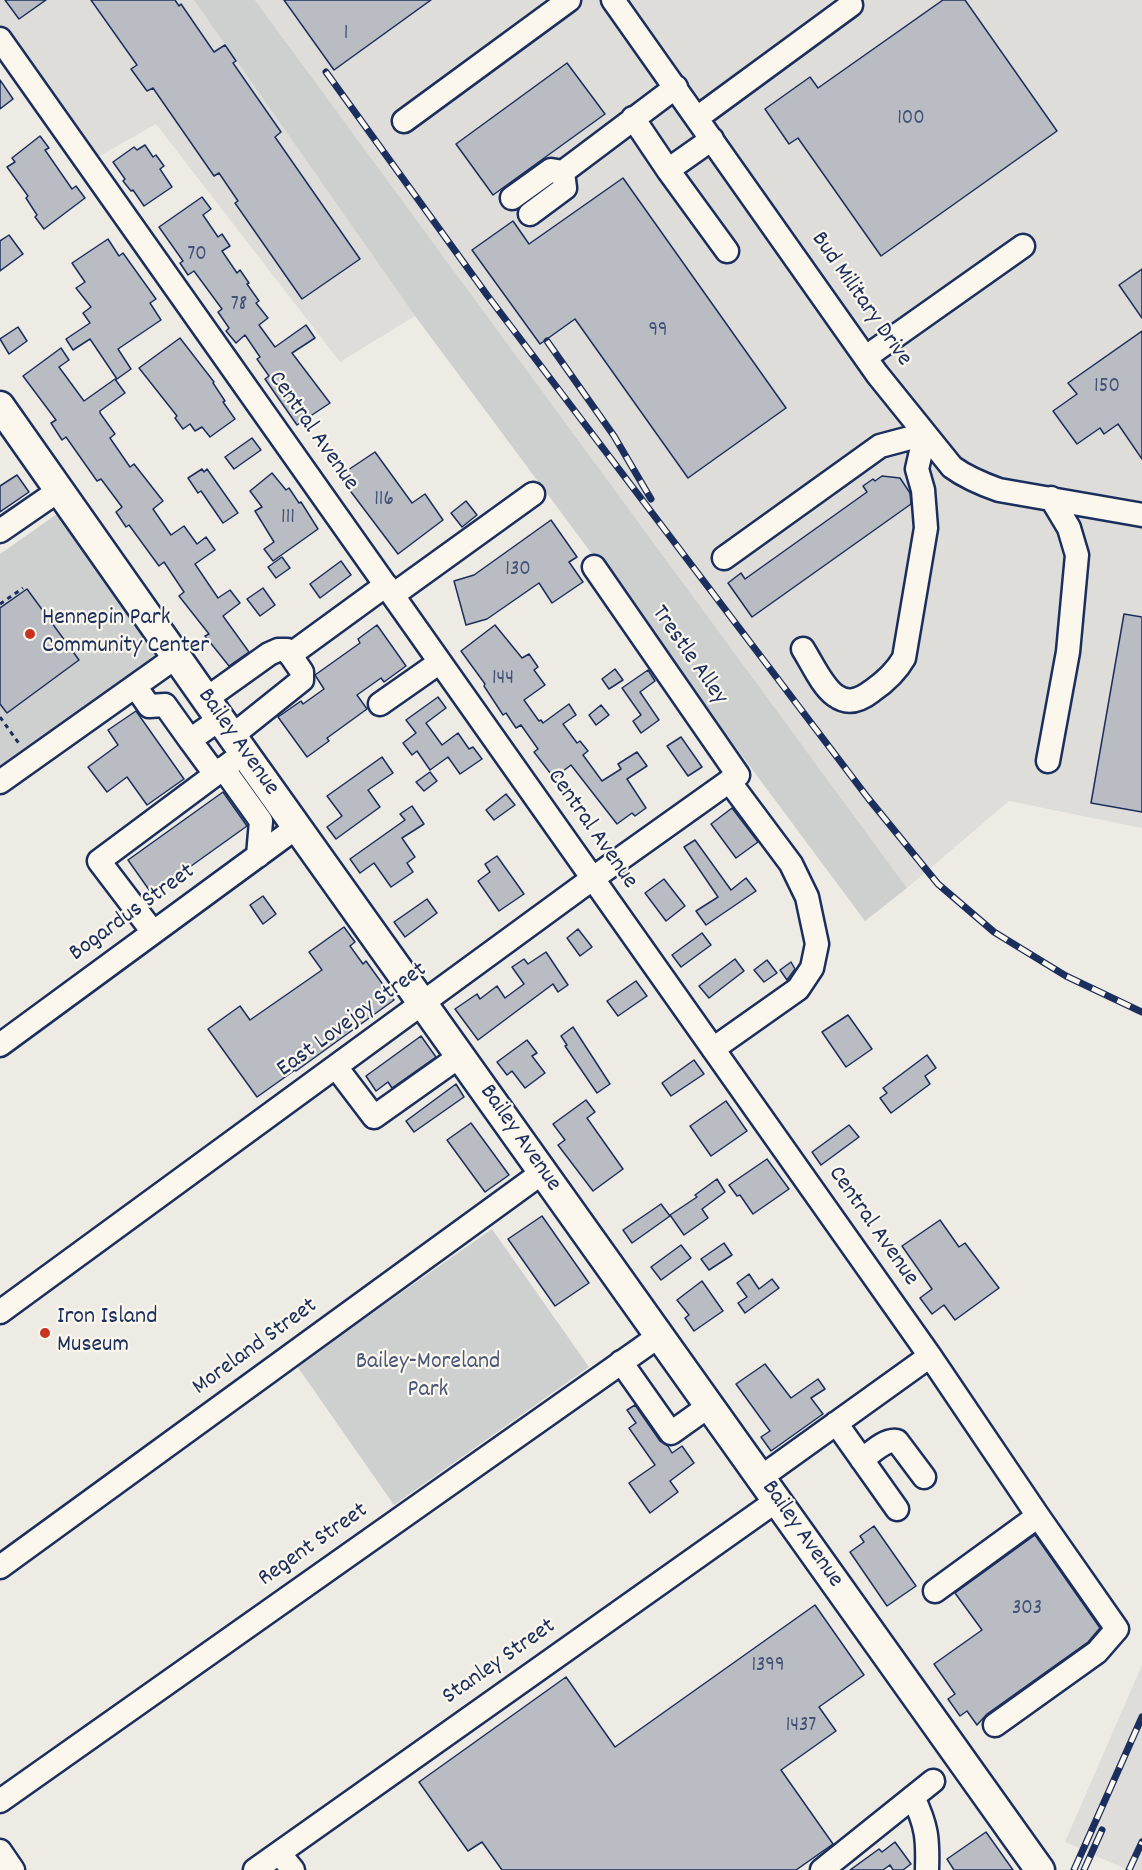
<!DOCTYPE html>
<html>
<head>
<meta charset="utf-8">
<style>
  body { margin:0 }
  canvas { display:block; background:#eeebe4 }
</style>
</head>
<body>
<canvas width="1142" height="1870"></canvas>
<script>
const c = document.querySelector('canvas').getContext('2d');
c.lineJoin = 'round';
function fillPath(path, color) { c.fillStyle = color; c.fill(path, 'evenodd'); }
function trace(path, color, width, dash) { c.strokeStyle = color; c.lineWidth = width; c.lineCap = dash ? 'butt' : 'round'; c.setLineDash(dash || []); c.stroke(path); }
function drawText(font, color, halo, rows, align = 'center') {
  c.font = font + ' Dekko,sans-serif'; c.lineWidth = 4.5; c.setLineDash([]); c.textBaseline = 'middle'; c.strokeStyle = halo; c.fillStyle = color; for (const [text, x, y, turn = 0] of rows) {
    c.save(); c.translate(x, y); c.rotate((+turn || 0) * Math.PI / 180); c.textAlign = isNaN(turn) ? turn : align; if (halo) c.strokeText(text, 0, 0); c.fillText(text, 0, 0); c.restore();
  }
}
fillPath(new Path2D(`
  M0,0H194L415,316L340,362L156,124L96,158L0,26Z
  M255,0H1142V828L1009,801L907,888Z
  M1142,1665V1870H1128L1065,1842Z`), '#deddda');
fillPath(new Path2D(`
  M194,0H255L907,888L865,921L415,316Z
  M57,514L158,659L0,768V554Z
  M492,1229L589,1367L394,1505L297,1366Z`), '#cecfcf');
const building = new Path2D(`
  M5,0H46L19,19Z
  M91,0H175L179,6L181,4L214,52L225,45L236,61L233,63L281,132L275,137L360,259L302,299L235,203L238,201L219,173L214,176L153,88L147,91L131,69L137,65Z
  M284,0H431L334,70Z
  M943,0H965L1057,131L881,256L798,138L789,144L765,109L810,77L818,88Z
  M567,63L605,114L493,195L456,144Z
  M0,80L13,99L0,109Z
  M40,136L49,148L45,150L72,189L76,186L85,198L44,229L35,217L37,215L26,198L28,196L7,167L15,162L12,158Z
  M145,145L153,157L156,155L164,166L160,169L172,187L144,206L133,190L131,191L123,181L125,179L113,162L134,147L137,150Z
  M623,178L786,408L688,478L575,319L540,344L472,250L513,221L529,244Z
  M202,197L211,209L203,215L218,237L222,234L230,246L222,251L237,273L240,270L249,283L247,284L259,301L256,303L268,318L259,325L275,347L306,325L315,338L292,353L330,403L297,425L265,379L269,376L257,359L260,357L245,335L236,343L226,331L229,328L218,312L222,309L194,271L188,275L180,263L183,261L159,227Z
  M9,235L23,254L0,271V241Z
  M108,239L119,256L123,253L156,299L150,303L161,320L118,349L131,369L117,379L90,339L73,350L66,339L90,323L83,313L91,307L76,288L85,282L72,263Z
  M1142,269V318L1119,285Z
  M18,327L27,341L9,354L0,339Z
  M1142,331V459L1118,424L1104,434L1100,428L1077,444L1053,411L1077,394L1068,383Z
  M180,338L214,382L213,383L225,401L223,402L235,419L210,437L202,427L195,431L190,424L183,429L175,418L177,416L139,368Z
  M61,348L69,360L59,367L84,401L115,379L125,393L100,411V413L115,434L110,438L130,467L134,464L163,501L153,509L171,535L184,526L197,544L206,537L215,550L195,564L218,598L230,590L240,603L223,616L249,652L229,666L205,636L209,634L179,596L184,592L164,562L159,566L129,525L126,527L116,512L122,507L101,479L97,481L66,437L62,440L51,423L56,420L23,376Z
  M252,438L261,450L234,469L225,457Z
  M375,452L412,503L425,494L443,520L398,554L339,476Z
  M202,469L204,472L207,469L238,513L223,523L201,491L198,493L188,478Z
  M272,473L286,490L289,488L299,503L301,502L318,529L273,561L264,549L274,542L255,511L262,507L250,491Z
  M17,475L29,492L0,512V486Z
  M882,476L900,478L910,493L911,504L752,617L728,583L741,573L745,579L867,492L863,486L873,479L875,481Z
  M466,501L477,515L462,527L451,513Z
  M551,520L577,557L569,562L583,582L552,603L539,583L487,619L466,625L454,581L474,575Z
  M282,557L290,568L276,578L268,567Z
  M341,561L351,575L320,598L310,584Z
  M263,588L275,605L260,616L247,599Z
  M27,589L79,660L7,713L0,704V608Z
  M1124,614L1142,617V812L1091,803Z
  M377,625L406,666L384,682L381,678L357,695L367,709L327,738L329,741L307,757L278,717L301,701L303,704L324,689L315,675L360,643L358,639Z
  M495,625L522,658L529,654L538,667L534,670L545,685L524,700L539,721L541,720L543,723L569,704L576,715L563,724L577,743L580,741L588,751L583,755L602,781L621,769L618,764L637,752L647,766L627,779L646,808L635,816L632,813L617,824L571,765L554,778L534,752L538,749L521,725L516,728L506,713L503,715L484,686L485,684L461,651Z
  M615,669L623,680L609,689L602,679Z
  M648,670L655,681L640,692L659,720L641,733L633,721L641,715L622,688Z
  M438,697L446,708L426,723L442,745L458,733L469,749L473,747L482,759L460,774L448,757L430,770L417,751L412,755L403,743L416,733L406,720Z
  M601,705L609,715L596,725L589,715Z
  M136,711L184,779L147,805L127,777L107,792L88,767L118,745L108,730Z
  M681,737L702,767L688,776L667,746Z
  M382,757L393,773L368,790L380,807L336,839L327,827L342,816L327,796Z
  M430,772L437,781L424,791L416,782Z
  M223,792L247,826L152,894L128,860Z
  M506,794L515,805L494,820L486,810Z
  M412,806L424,824L402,838L415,857L407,863L413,872L391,887L374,863L360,873L350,859L405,820L400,814Z
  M732,808L758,842L736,858L711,824Z
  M695,840L731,890L746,878L756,891L706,925L696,911L718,897L684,847Z
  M497,856L524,894L499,911L478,881L490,872L485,864Z
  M664,879L685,906L666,921L645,893Z
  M263,896L276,914L263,924L250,905Z
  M427,899L437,913L405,937L394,922Z
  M344,927L355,942L350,946L363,964L366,961L394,1000L296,1071L295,1070L257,1097L208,1029L240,1006L250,1020L322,970L309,952Z
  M578,929L592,947L580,956L567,938Z
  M702,933L711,945L681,967L672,955Z
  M546,952L568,985L558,992L553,984L478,1040L455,1009L477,994L480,999L497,986L505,998L524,984L512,967L524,959L528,964Z
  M735,959L744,971L709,998L699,986Z
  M767,960L777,973L764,982L754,970Z
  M791,962L795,969L787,980L780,970Z
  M636,981L647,996L618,1016L607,1001Z
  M848,1015L872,1049L846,1067L822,1032Z
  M573,1027L610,1084L597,1093L565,1046L567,1045L561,1036Z
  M421,1036L436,1057L392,1088L388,1082L376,1091L366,1076Z
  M527,1040L537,1053L532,1056L545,1073L525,1088L512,1071L507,1075L497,1062Z
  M927,1055L936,1068L925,1076L930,1084L891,1113L880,1098L887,1093L883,1088Z
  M694,1060L704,1074L671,1096L662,1083Z
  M456,1084L464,1097L414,1132L406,1121Z
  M586,1100L595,1112L587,1118L623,1169L593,1191L558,1145L565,1140L553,1124Z
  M726,1101L747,1131L711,1156L690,1126Z
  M471,1123L509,1175L485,1192L447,1140Z
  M849,1125L859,1137L821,1165L812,1152Z
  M767,1159L789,1189L753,1214L740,1195L737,1196L729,1185Z
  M717,1179L725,1192L702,1209L708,1218L684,1235L670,1215L697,1197L695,1195Z
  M661,1204L670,1216L632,1243L623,1230Z
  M542,1216L589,1283L555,1306L508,1239Z
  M940,1220L959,1247L965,1243L999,1288L955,1320L944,1305L932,1314L920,1298L932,1289L902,1246Z
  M724,1243L732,1255L709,1270L701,1259Z
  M681,1245L691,1258L661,1280L651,1267Z
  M749,1274L759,1289L772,1279L779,1288L745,1313L738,1303L747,1297L737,1283Z
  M702,1281L723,1311L694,1331L685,1318L689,1315L677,1300Z
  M765,1364L791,1398L818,1379L825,1389L811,1398L823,1414L771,1451L761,1437L770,1431L736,1384Z
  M635,1405L660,1441L668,1446L672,1453L682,1446L694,1463L670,1481L678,1492L650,1513L629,1483L655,1465L629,1428L636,1423L627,1410Z
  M874,1526L916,1586L887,1606L850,1552L864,1542L860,1536Z
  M1035,1535L1100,1628L1088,1642L987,1714L977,1725L967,1711L960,1716L948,1699L955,1694L934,1664L982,1630L955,1593Z
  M815,1605L864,1675L819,1707L836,1731L781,1770L833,1844L796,1870H502L482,1842L468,1851L419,1782L566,1677L615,1747Z
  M986,1832L1013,1870H954L947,1859Z
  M895,1842L911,1864L903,1870H893L890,1865L883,1870H850L879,1849L882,1852Z`);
fillPath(building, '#b9bcc3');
trace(building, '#1b2f5e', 1.5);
const minor = new Path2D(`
  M613,0L877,374L952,467C967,478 982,484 999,490L1142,515
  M0,39L930,1356L1038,1516L1117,1629L1097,1652L995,1725
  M633,118L668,170L712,139
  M697,118L851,5
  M404,121L569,0
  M668,170L727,251
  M512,198L551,170L563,172L676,87
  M530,214L565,188L563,172
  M866,357L1023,246
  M0,531L58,491
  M724,558L880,446L925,434
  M393,595L533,494
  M803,649C820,676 835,720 872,691C885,682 896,672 904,658L926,528L923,490L917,469L925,434
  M290,655L386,585
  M135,686L149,706L165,705L190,740L220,719
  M206,699L269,654L278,650H287L302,672V680L232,736
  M380,704L440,662
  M190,740L215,774
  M1048,761L1068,652L1077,555L1069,528L1051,498
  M223,768L261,821L258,856
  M0,782L176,657
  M153,932L99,861L244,753
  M0,1045L297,827
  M713,1049L798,989L812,968L817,944L807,897L791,864L729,781
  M336,1067L374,1117L460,1056
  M0,1312L592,879L738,775L594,567
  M621,1362L671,1433L709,1406
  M836,1423L897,1509
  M862,1460C871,1453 885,1439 897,1441L924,1477
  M760,1478L930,1356
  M0,1567L543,1172
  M935,1591L1038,1516
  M913,1797C927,1826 928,1839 927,1870
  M0,1801L659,1336
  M0,1851L13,1870
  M279,1853L293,1870
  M255,1870L776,1501
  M822,1870L933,1781`);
const major = new Path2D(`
  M0,406L232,736L1040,1870`);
trace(minor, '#1b2f5e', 27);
trace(major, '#1b2f5e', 33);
trace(new Path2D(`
  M0,604L23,588
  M0,717L20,745`), '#1b2f5e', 3, [4.5, 4.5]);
trace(minor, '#fbf7ec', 22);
trace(major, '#fbf7ec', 28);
const rail = new Path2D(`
  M326,72L487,295L868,798L938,884L994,932L1066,976L1142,1012
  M547,341L614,436L651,499
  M1074,1870L1142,1717
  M1084,1870L1102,1830
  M1129,1870L1142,1842`);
trace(rail, '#1b2f5e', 7);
trace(rail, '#fbf7ec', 4.5, [14]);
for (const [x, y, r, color] of [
  [30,634,6,"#c8321e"],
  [45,1333,6,"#c8321e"]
]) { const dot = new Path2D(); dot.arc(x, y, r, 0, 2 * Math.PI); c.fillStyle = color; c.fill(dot); trace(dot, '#fbf7ec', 2); }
drawText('21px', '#425277', null, [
  ["1",346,35],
  ["100",911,120],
  ["70",197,256],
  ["78",239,306],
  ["99",658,332],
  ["150",1107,388],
  ["116",384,501],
  ["111",288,519],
  ["130",518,571],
  ["144",503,680],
  ["303",1027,1610],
  ["1399",768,1667],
  ["1437",801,1727]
]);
drawText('24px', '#1b2f5e', '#fbf7ec', [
  ["Bud Military Drive",860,300,55],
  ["Central Avenue",312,432,55],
  ["Trestle Alley",688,656,55],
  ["Bailey Avenue",237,743,55],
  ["Central Avenue",591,830,55],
  ["Bogardus Street",133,914,-36],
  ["East Lovejoy Street",353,1021,-36],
  ["Bailey Avenue",519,1139,55],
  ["Central Avenue",872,1227,55],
  ["Moreland Street",256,1348,-36],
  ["Bailey Avenue",801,1535,55],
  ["Regent Street",314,1546,-35],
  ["Stanley Street",500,1663,-35]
]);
drawText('24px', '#1b2f5e', '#fbf7ec', [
  ["Hennepin Park",42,620],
  ["Community Center",42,648],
  ["Iron Island",57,1319],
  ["Museum",57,1347]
], 'left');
drawText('24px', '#48577a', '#fbf7ec', [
  ["Bailey-Moreland",428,1364],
  ["Park",428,1392]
]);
</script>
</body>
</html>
